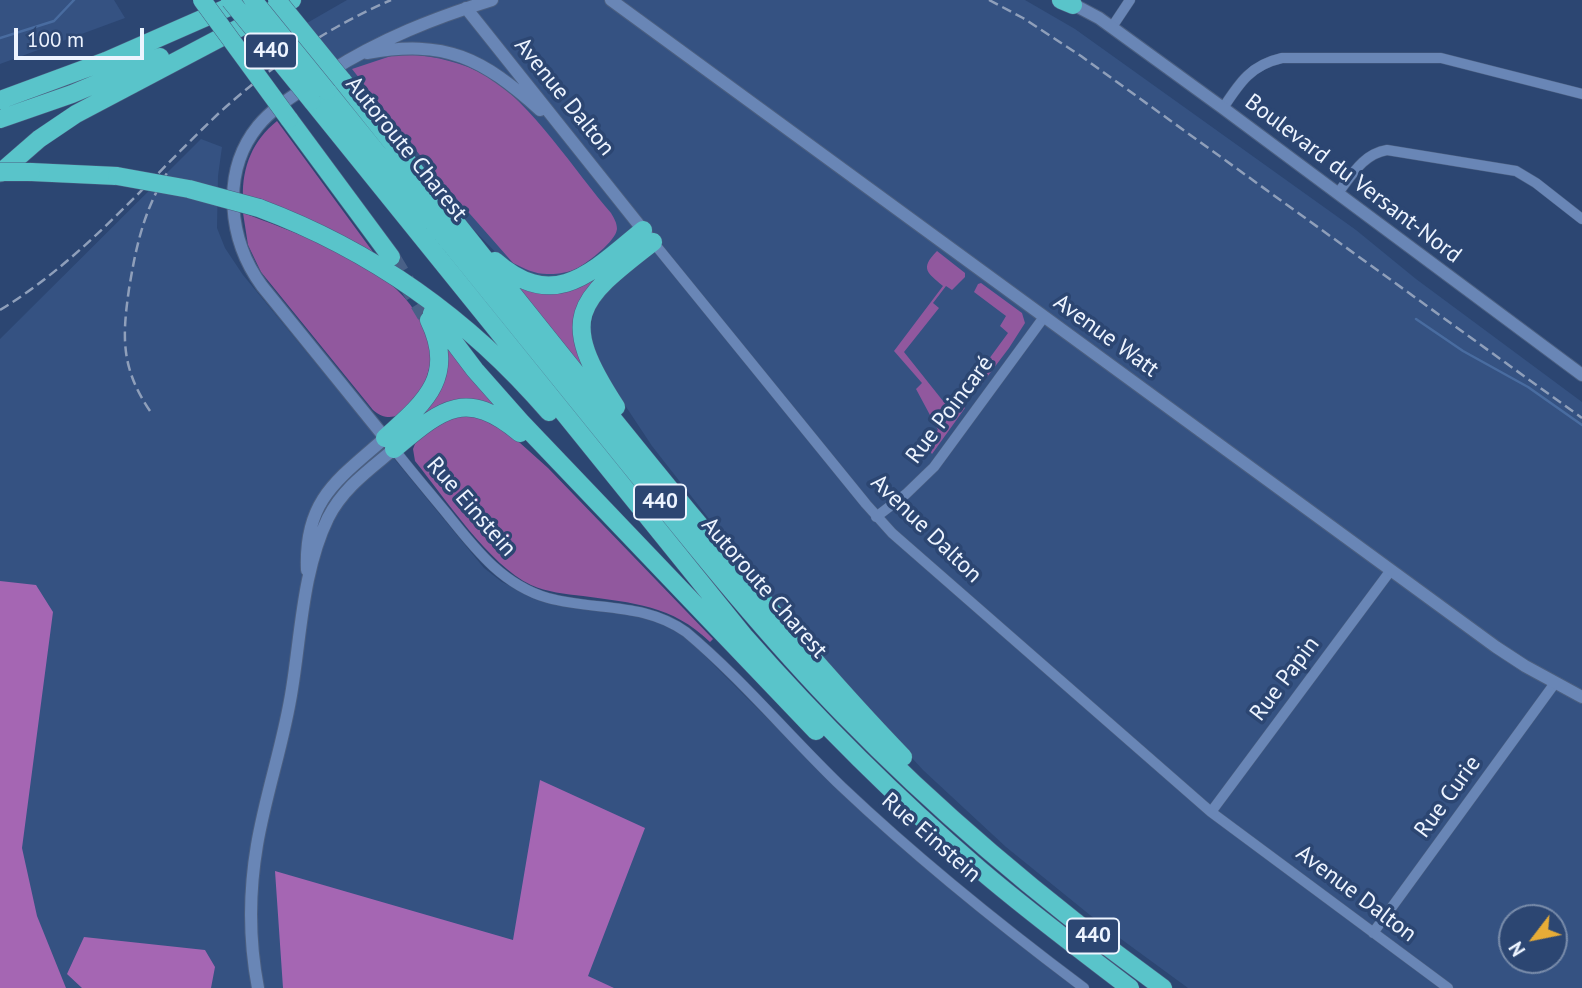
<!DOCTYPE html>
<html>
<head>
<meta charset="utf-8">
<style>
  body { margin:0 }
  #map { position:relative; width:1582px; height:988px; overflow:hidden; background:#2c4672; font-family:"PT Sans",sans-serif }
  canvas { display:block }
  .north { position:absolute; left:1498px; top:904px; width:70px; height:70px; box-sizing:border-box; background:#2c4672; border:2px solid #798caa; border-radius:50%; rotate:238deg; font-size:19px; font-weight:700; line-height:28px; text-align:center; color:#edf4ff }
  .north::after { content:''; display:block; margin:auto; width:24px; height:32px; background:#e7ac37; clip-path:polygon(50% 0,100% 100%,50% 72%,0 100%) }
  .scale { position:absolute; left:14px; top:28px; width:130px; height:32px; box-sizing:border-box; border:4px solid #edf4ff; border-top:0; padding-left:9px; font-size:21px; line-height:24px; white-space:nowrap; color:#edf4ff; -webkit-text-stroke:5px #2c4672; paint-order:stroke }
</style>
</head>
<body>
<div id="map">
<canvas width="1582" height="988"></canvas>
<div class="north">N</div>
<div class="scale">100 m</div>
</div>
<script>
const c = document.querySelector('canvas').getContext('2d');
c.lineJoin = 'round';
function fillPath(path, color) { c.fillStyle = color; c.fill(path, 'evenodd'); }
function trace(path, color, width, dash) { c.strokeStyle = color; c.lineWidth = width; c.lineCap = dash ? 'butt' : 'round'; c.setLineDash(dash || []); c.stroke(path); }
function drawText(font, color, halo, rows, align = 'center') {
  c.font = font + ' "PT Sans",sans-serif'; c.lineWidth = 7; c.setLineDash([]); c.textBaseline = 'middle'; c.strokeStyle = halo; c.fillStyle = color; for (const [text, x, y, turn = 0] of rows) {
    c.save(); c.translate(x, y); c.rotate((+turn || 0) * Math.PI / 180); c.textAlign = isNaN(turn) ? turn : align; if (halo) c.strokeText(text, 0, 0); c.fillText(text, 0, 0); c.restore();
  }
}
fillPath(new Path2D(`
  M0,0H114L125,18L0,64Z
  M347,0H1025L1075,29L1356,230L1416,279L1582,402V988H1188L1106,928L1006,847L923,770L835,674L749,570L652,446L599,366L589,336L594,310L581,273L546,281L504,261L473,229L427,173L307,23ZM1512,918H1554V960H1512Z
  M201,139L222,147L218,176L217,228L225,248L243,275L484,568L502,582L537,599L644,615L676,630L696,647L839,790L1079,988H0V339Z`), '#355282');
fillPath(new Path2D(`
  M409,54C437,57 462,62 487,76C530,101 577,174 611,213C614,218 617,223 617,229C616,241 588,262 578,268C570,272 559,274 550,274C537,275 525,269 513,263L434,173L352,69L391,56Z
  M277,121L376,256L243,197C242,167 253,140 277,121Z
  M243,213C289,230 371,259 403,296C416,310 430,334 431,353C432,380 404,437 373,410L261,272L248,245Z
  M937,251L965,273V277L952,290L946,286L933,303L939,308L904,352L947,406H955L959,401L965,408L932,454L926,446L938,430L916,389L922,383L894,351L943,286C928,273 919,269 937,251Z
  M602,274L592,284L586,368L583,370L513,284Z
  M981,283L1022,313L1025,323L1009,348L981,385L975,378L1008,333L1000,326L1006,316L974,292L978,284Z
  M448,348L495,404L492,408L429,415L426,411L436,397L444,350Z
  M475,415L500,425L548,468L713,639L710,642C672,605 633,603 583,596C565,594 547,592 531,585C489,565 445,498 415,461L413,449L417,439L450,417Z`), '#91589e');
fillPath(new Path2D(`
  M0,581L36,585L53,612L22,848L37,916L66,988H0Z
  M540,780L645,828L588,976L614,988H283L275,871L513,940Z
  M84,937L205,950L215,967L211,988H82L67,974Z`), '#a566b3');
trace(new Path2D(`
  M0,38L54,21L74,0
  M1416,319L1463,351L1528,387L1582,425`), '#496ca0', 2.5);
trace(new Path2D(`
  M391,257L426,315`), '#496087', 18, [18, 9]);
const minor = new Path2D(`
  M1112,27L1130,0
  M1223,108C1240,82 1251,65 1282,58H1441L1582,94
  M1338,193C1352,175 1363,154 1387,150L1516,171L1536,183L1582,219
  M653,242L866,504L892,533L1211,812L1448,988
  M394,449C411,471 430,493 448,515C476,550 503,585 548,598C596,611 644,602 686,632C742,679 789,736 842,787C918,859 1000,925 1084,988
  M876,517L906,494L934,467L1044,317
  M1211,812L1391,570
  M1373,933L1555,683`);
const tertiary = new Path2D(`
  M611,0L1496,647L1525,666L1582,697
  M1067,1L1099,18L1223,108L1582,375
  M466,8L647,235
  M367,53C446,39 482,58 540,110
  M329,72C381,39 434,18 492,0
  M307,570C304,500 337,480 385,438
  M258,988C249,941 249,892 257,845C266,792 284,742 292,689C301,633 303,569 328,518C343,488 369,470 394,449L262,286C229,241 220,173 258,126C272,109 290,98 308,86`);
const motorway = new Path2D(`
  M1061,0L1073,5
  M342,80C457,223 570,368 687,510C757,594 827,678 903,757
  M327,91C422,208 516,325 611,442C686,535 760,629 844,715C942,816 1049,905 1163,988
  M0,100L106,61L245,0
  M312,101L744,636C817,719 895,797 979,869C1028,911 1079,949 1130,988
  M0,119L72,94L160,57
  M289,119L391,257
  M31,172L117,176
  M0,173L39,139L76,114L292,0
  M259,208C374,251 469,319 549,412
  M495,261C555,314 594,270 643,230
  M432,313L475,370L521,422L816,731
  M616,407C558,318 575,302 653,242
  M385,438C424,403 457,377 429,320
  M394,449C441,410 465,387 520,433`);
trace(minor, '#4b5f81', 11);
trace(tertiary, '#4b5f81', 14);
trace(motorway, '#4b5f81', 19);
trace(minor, '#6986b6', 10);
trace(tertiary, '#6986b6', 12);
trace(motorway, '#59c4ca', 18);
trace(new Path2D(`
  M989,0L1023,18L1081,56L1582,418
  M0,310C84,259 147,181 218,114C268,68 328,27 391,0
  M150,411C121,368 122,338 129,289C136,246 144,210 167,173`), '#8f9fba', 2.5, [10, 5]);
const motorwayBridge = new Path2D(`
  M202,0L289,119
  M230,0L312,101
  M253,0L327,91
  M277,0L342,80
  M0,172H31
  M117,176L189,189L259,208`);
trace(motorwayBridge, '#4b5f81', 19, []);
trace(motorwayBridge, '#59c4ca', 18);
for (const [x, y, w] of [
  [271,51,52],
  [660,502,52],
  [1093,936,52]
]) { const box = new Path2D(); box.roundRect(x - w / 2, y - 17.5, w, 35, 5); c.fillStyle = '#2c4672'; c.fill(box); trace(box, '#edf4ff', 2); }
drawText('bold 21px', '#edf4ff', null, [
  ["440",271,51],
  ["440",660,502],
  ["440",1093,936]
]);
drawText('23px', '#edf4ff', '#2c4672', [
  ["Avenue Dalton",564,97,51],
  ["Autoroute Charest",406,149,51],
  ["Boulevard du Versant-Nord",1353,179,37],
  ["Avenue Watt",1106,336,36],
  ["Rue Poincaré",950,410,-53],
  ["Rue Einstein",471,507,49],
  ["Avenue Dalton",926,529,44],
  ["Autoroute Charest",764,588,49],
  ["Rue Papin",1285,679,-53],
  ["Rue Curie",1448,797,-54],
  ["Rue Einstein",931,838,41],
  ["Avenue Dalton",1356,894,37]
]);
</script>
</body>
</html>
